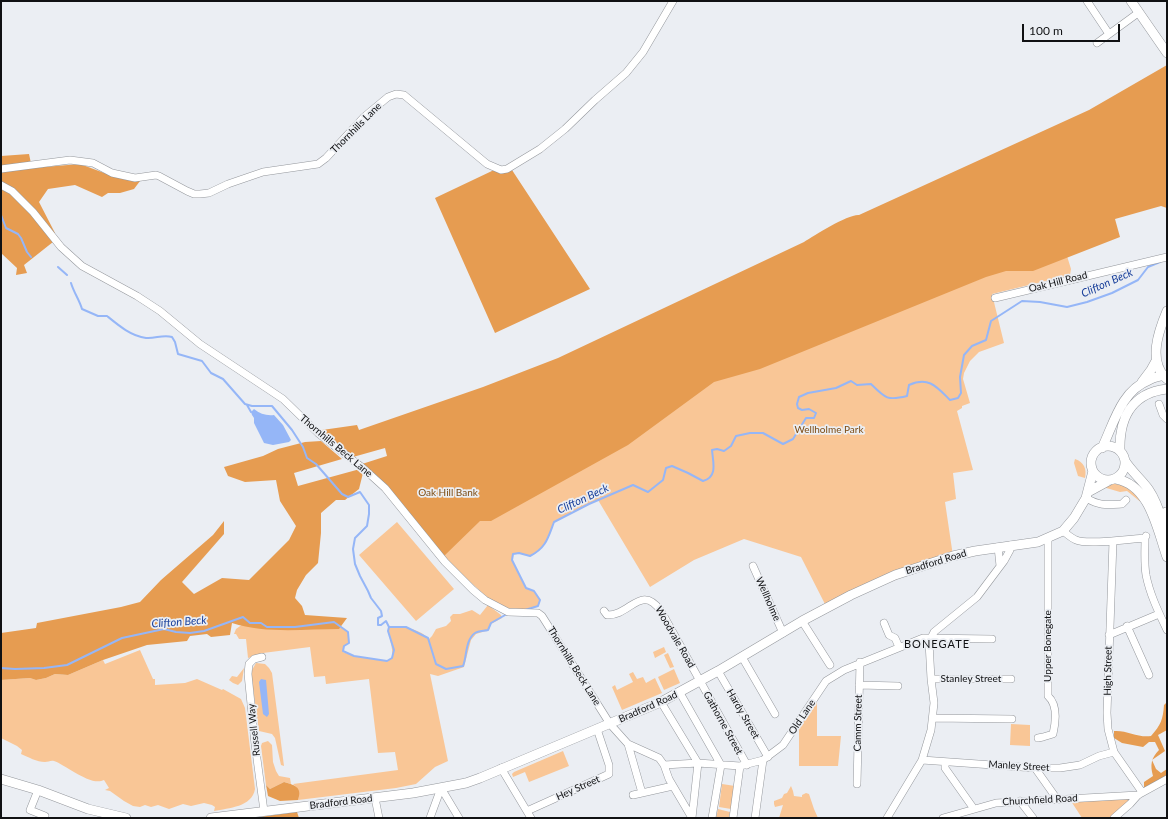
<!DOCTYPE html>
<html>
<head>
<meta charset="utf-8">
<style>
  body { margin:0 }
  #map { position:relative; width:1168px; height:819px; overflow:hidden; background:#ebeef3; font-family:Lato,sans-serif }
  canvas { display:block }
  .frame { position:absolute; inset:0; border:2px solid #101113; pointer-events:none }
  .scale { position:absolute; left:1022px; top:24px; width:98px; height:18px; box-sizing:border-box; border:2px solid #101113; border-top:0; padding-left:5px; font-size:12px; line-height:14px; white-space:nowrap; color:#101113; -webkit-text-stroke:3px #ebeef3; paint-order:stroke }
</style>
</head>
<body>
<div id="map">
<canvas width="1168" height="819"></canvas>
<div class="frame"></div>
<div class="scale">100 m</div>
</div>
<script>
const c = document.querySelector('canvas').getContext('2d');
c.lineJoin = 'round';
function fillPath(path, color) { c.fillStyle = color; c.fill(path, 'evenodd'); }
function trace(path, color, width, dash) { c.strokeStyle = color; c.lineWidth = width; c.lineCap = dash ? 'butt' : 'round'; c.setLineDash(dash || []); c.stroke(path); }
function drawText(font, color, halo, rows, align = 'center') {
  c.font = font + ' Lato,sans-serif'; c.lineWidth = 3.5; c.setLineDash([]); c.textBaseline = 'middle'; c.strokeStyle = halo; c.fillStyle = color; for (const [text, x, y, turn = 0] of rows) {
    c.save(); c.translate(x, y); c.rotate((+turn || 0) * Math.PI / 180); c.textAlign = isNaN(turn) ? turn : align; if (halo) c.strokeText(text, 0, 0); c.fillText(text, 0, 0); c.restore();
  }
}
fillPath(new Path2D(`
  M1051,204L1071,269L1070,275L992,294L1004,343L979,352L970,361L964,373L963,379L970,403L962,406V408L957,411L973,470L953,473L956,499L945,502L953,556L827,608L801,557L744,539L694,560L650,587L598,500L554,522C548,538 546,548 530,556L519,553L513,554L512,560L526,588L534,591L540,600L538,606L517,611L507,609L490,600L443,557L387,485L373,473Z
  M1075,459C1084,462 1087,469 1085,478L1078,476L1074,463Z
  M1112,484C1128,484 1134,491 1142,503L1127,491L1120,492L1103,487Z
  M397,522L454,589L416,621L359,555Z
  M488,605L501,615L502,618L491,624L489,630L476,634L471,640L464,667L438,676L430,674L448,761L435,767L416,784L396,788L298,800C300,794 298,788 293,784L398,770L395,752L378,753L369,679L326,684L325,676L314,677L310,647L263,653L248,658L246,639H239L236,634H234L236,629L243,624L341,626L348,632L349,643L344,646L343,652L354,656L387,661L392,658C394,647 387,635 389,627C403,626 420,629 429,639L432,636L436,629L446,626L451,621L450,617L453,614H460L472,610L480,615Z
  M664,647L666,652L655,658L653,652Z
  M140,650L153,679H155V685L185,683L197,679L222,690L223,689L241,699L245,708L255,789C252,807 229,808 214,811L215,807L212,805L204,803L191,806L183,804L169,809L158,805L151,807L145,805L140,807L133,806L124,801L110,791L105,790L109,788L104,780C91,787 66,765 54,761C51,760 48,762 45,762C37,762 28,757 21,754L22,750L17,746L1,738V680L30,678L36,680L46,678L55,674L68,675L103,660L105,664Z
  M668,653L674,667L670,668L664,655Z
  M256,663L265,664L269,668L272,673L284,766L281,765L275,738L272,734L259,731L251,674L252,670Z
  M244,668L242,681L238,685L233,683L229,680L232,676L237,677Z
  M674,669L680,683L664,690L658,677Z
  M633,672L637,679L643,677L646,683L655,678L662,693L622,710L612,687L615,685L617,690L633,682L629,674Z
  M817,701V736H841L838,766H799V725Z
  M1011,724L1030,725V746L1010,745Z
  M268,741L272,745L273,762L276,771L279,776L290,778L291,784L284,782L270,789L266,785L261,746L262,743Z
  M563,751L569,766L529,782L525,772L513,777L512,774L514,772Z
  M722,784L735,786L731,809L719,807Z
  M791,786L793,791L794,796L802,797V795L806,793L809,794L814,809L818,818H779L783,805L775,807L774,804V801L782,798L784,794L787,793Z
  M1138,795L1114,818H1082L1069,798Z
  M718,809L730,812L729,818H716Z`), '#f9c696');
fillPath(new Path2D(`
  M1167,65V208L1161,206L1115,219L1120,237L1033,271H1006L986,277L760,369L714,382L628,445L491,521H480L443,557L387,485L362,464L387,456L385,448L353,457L321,434L322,430L357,425L359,430L483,387L558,358L804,242C815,235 848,214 859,215L1089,110Z
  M29,154L32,168L80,164L115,177L140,181L134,189L120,193H108L102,197L75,185L48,189L39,202L55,233L53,242L24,265L27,273L16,275L17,268L1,253V156Z
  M494,170L501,174L512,170L590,289L495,333L435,198Z
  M321,441L342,459L294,473L298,486L360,469L363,473L359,489L345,500H336L321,513V533L318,563L306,575L297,590L295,598L302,606L305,615L347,618L339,629C304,629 266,634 232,623L230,635L211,637L207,634L190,636L187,641L147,645L103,660L68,675L55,674L46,678L36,680L30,678L1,680V633L36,628L37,623L121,607L140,602L161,580L213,535L224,521V534L182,582L194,594L222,578L249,580L289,540L296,526L280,501L276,480L245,482L228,476L224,467L263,456L278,449L305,442Z
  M1167,702V730L1158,735L1165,751L1152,760L1156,769L1161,773L1167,769V777L1146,788L1144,787V782L1153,776C1150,765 1151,758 1159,750L1155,742H1149L1143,747L1122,743L1114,738V731C1127,730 1138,738 1151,736C1161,725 1163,719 1164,705Z
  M284,782C293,785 303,786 298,800L280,801L268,796L266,785L270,789Z
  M297,812L299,818H252L296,812Z`), '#e69c51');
fillPath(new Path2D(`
  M254,409C260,414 267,416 274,415L283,425L291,440L289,442L273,445L264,443L254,423V418L252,415L251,412Z
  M261,679L266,680L269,714L267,717L263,714L259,682Z`), '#95b6f7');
trace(new Path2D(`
  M1,215L6,228L18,234L21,238L27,252L31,257
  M58,267L67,275
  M71,283C74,293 79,299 82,309L98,316H107C118,325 131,336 146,338C155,339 163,334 172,337L175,342L178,354L202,361L211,373L223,379L245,404L252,406H272L292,430L303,447L307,458L316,464L342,494L348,497L360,492L369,505V514L367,526L355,538L353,549L355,564L360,576L368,591L371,598L381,611L382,616L378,618V625H381L386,621L389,627
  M247,405L251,412
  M525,610L538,606L540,600L534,591L526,588L512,560L513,554L519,553L530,556C546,548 548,538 554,522L589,504L633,485L648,492L663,480L666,468L672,466L688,473L703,481C718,477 713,462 712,450L717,449L724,451L731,446L736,436L750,433H763L783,444L793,439L806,418H814L816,413L809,409L802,410L798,408L797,404L799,397L808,393L836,388L851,381L857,385L871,384C885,398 887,401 907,396L909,385C929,376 937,387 950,400L958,398L961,393L960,377L964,355L972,346L986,340L991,321L1022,301L1040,302L1067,307L1087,302L1112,293L1138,280L1148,267L1160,262
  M1,668L15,669L44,668L67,665L122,638L164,629L176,632L190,633L204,631L243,617L250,623H261L267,627H295L334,622L348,632L349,643L344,646L343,651L354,656L387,661L392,658L394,650L388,631L389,627H406L428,638L436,664L446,669L463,666C467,657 465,640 475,633C478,631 484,631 488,630L491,623L507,614`), '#95b6f7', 2);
const minor = new Path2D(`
  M1087,1L1109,34
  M1097,43L1138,13
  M1,169L70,160L93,163L112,173L135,178L156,175L159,176L187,191L194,194H200L209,193L228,184L263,172L318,164L326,158L364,117L388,97L396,94L404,95L487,164L501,170L507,169L540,149L565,129L595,100L626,73L643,52L673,1
  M1,185L12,191L33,212L61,247L82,266L137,296L160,311L200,344L283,399L318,433L364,469L385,488L445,562L473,590L485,600L508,612L538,613L542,616L610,724L628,744L659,758L664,765L669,779L692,818
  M995,298L1167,257
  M1159,404L1163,415L1167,419
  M1086,498C1100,506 1106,505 1122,504L1126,500
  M1166,511L1167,515
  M1063,531C1067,534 1071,538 1076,540C1088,545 1130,539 1145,538L1146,536
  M1145,538C1145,550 1144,563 1146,575C1150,595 1159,613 1167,630
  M1113,541L1107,713L1108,729L1114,752L1142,792
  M998,547L1000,566
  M753,566L783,633
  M604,611L607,615C630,616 641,583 661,611L747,765
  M802,621L830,665
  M884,623L889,635L895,638L899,647
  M1127,626L1149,675
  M1109,635L1159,614
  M262,657L254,659L249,664L248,674L255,744L264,811
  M742,657L775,714
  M718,671L768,757
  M931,679H1011
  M859,685L898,686
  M680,693L721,765L712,818
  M661,702L698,763L692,818
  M933,718L1012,719
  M1038,738L1043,737L1053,734C1056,721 1058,705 1048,696V539
  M628,744L642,793
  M922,760L1035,768H1060L1080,765L1099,756L1114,752
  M945,762V768L974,809
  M664,765L698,763L740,766L763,760L783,745L826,681L844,670L923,638L992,639
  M501,768L531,818
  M1035,768L1057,799
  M857,784L860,662
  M441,788L459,818
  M38,790L30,810L45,816
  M633,795L673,786
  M375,798L379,818
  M1020,801L1033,818
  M527,811L609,774V765L597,729
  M430,818L441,788
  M733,818L740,766
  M755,818L763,760
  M887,818L922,760L931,730L934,703L931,679L929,642L934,632L977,597L1004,561L1010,550L1011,545
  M943,818L996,803L1138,795
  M1114,818L1130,804L1138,795L1167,779`);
const major = new Path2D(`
  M1131,1L1167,53
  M1167,379C1147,362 1159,330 1167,311
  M1142,382L1151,370L1156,361
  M1091 463a17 17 0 1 1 34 0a17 17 0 1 1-34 0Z
  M1102,448C1114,423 1121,391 1149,380C1155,377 1161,375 1167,376
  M1120,451C1119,419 1131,393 1167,389
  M1125,461C1132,472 1142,480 1149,490C1158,503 1162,520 1167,535
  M1116,479C1150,485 1157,529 1167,557
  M1088,492L1110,480
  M1,779L38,790L88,809L126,818
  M211,818L413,793L466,783L480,778L661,702L718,671L802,621L851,595L895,575L953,556L975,551L1038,542L1063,531L1074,518L1086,498L1093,471`);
trace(minor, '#94979c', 8);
trace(major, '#94979c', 10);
trace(minor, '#fff', 7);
trace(major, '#fff', 9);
drawText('10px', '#101113', '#ebeef3', [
  ["Thornhills Lane",356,128,-45],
  ["Oak Hill Road",1058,282,-14],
  ["Thornhills Beck Lane",336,446,40],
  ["Bradford Road",936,562,-17],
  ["Wellholme",768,599,66],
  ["Woodvale Road",675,637,60],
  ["Upper Bonegate",1048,646,-90],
  ["Thornhills Beck Lane",574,666,58],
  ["High Street",1108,671,-89],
  ["Stanley Street",971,679],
  ["Bradford Road",648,707,-24],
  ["Hardy Street",743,714,60],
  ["Old Lane",802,717,-56],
  ["Gathorne Street",723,723,61],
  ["Camm Street",858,723,-89],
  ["Russell Way",254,730,-96],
  ["Manley Street",1019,766,3],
  ["Hey Street",578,788,-24],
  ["Churchfield Road",1040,800,-3],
  ["Bradford Road",341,802,-7]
]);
drawText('10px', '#7c4b13', '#ebeef3', [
  ["Wellholme Park",829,430],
  ["Oak Hill Bank",448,493]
]);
drawText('italic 11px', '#173e9a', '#ebeef3', [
  ["Clifton Beck",1107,283,-24],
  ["Clifton Beck",583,499,-25],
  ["Clifton Beck",179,622,-4]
]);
c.letterSpacing = '1px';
drawText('11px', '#101113', '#ebeef3', [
  ["BONEGATE",937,644]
]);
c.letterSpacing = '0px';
</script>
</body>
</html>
